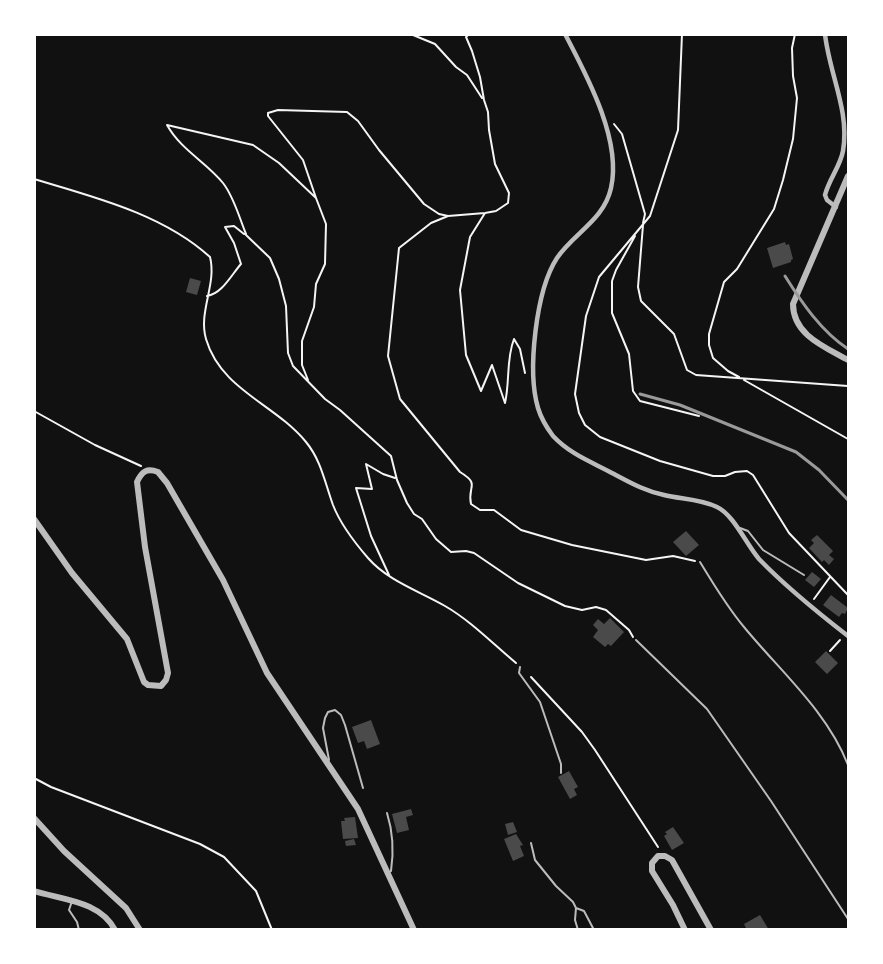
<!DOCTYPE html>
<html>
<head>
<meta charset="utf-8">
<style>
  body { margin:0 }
  #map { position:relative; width:883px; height:964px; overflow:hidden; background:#111; font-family:Poppins,sans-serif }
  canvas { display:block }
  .frame { position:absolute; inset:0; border:36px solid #fff; pointer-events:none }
</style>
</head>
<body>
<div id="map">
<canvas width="883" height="964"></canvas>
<div class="frame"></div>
</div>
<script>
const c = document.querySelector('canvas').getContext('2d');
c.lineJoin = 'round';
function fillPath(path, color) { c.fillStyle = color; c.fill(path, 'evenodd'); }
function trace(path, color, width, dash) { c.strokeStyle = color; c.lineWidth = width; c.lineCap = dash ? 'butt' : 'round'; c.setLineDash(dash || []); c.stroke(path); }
fillPath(new Path2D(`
  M785,242L786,245L789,244L793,259L791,260V262L773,268L767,248Z
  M190,278L201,281L197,295L186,292Z
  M686,531L699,545L686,556L673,542Z
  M817,535L833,551L829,555L834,559L829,565L824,560L822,562L809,548L814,543L811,540Z
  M812,572L821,579L814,587L805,580Z
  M831,595L848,608L845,614L842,613L839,617L823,605Z
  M610,618L624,632L611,646L608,644L605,647L593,637L598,630L593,625L598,619L604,624Z
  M826,651L838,663L827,674L815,662Z
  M371,720L380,744L367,749L364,741L358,743L352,727Z
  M569,771L578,787L574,789L577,795L570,799L558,777Z
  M411,809L413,815L406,817L409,830L397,833L392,814Z
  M355,817L358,838L343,839L341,821H345L344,818Z
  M513,822L517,832L508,835L505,824Z
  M673,827L684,843L672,850L664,836L667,834L665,832Z
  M516,834L523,845L520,846L524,856L513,861L504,839Z
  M354,839L356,845L346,846L345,841Z
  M760,915L769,930H747L744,924Z`), '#4a4a4a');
trace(new Path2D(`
  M394,34L412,35
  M415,34L413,35L435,44L456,67L467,75L482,98
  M682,34L678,130L650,216L599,277L586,316L575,394L579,413L585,425L600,437L660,461L713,476H725L735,472L747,471L753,475L789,533L848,595
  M614,124L622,134L645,214L643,223
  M34,179C94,197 163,214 210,257C217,284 198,312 206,339C221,390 275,404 306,442C321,460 325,483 333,505C340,523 355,543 368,558C388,581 419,591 445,606C471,621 493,644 516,663
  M485,213L470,237L460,290L466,355L481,391L492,365L505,403C510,382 506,359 514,339L520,349L525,373
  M448,216L431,223L399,248L388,356L400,399L460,472C481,485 467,485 471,504L480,510H494L521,530L572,545L646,560L673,556L695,561
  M643,225L638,287L641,301L674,334L687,370L696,375L848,386
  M246,235L270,258L279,279L286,306L288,353L293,366L325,399L340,410L391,456L397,480L407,503L414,514L422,519L436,539L451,552L466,551L474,553L518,583L565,606L582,610L596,607L606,610L629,630L633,637
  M635,236L616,270L612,281V313L629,354L633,391L640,401L699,416
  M207,296C222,294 232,274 241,264L234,243L225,227L234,226L244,234H246C239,217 234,197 223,183C206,162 181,150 167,125L253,145L279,163L316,198L303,160L268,116V113L278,110L347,112L358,121L379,150L424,204L439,214L448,216L485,213L496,211L508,203L509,193L495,164L489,130L488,112L484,100L480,77L472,51L466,37L469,34
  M739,377L728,371L713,358L709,345V334L724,282L737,269L774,209L783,180L793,139L797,98L793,76L792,48L795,34
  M308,380L302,365V341L314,307L316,284L325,264L326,224L316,198
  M744,380L848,439
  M34,411L95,445L141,466
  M389,575L371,536L356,488L372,489L366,464L383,474L395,478
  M814,599L830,577
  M830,651L840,640
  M531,677L582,732L595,750L658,847
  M34,778L51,787L200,844L224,857L256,891L272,930`), '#f5f5f5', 2);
trace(new Path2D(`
  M740,528L748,531L763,550L804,575
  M700,562C714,585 727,607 744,627C780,671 827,711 848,765
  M636,640L707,709L771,801L848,919
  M520,667L519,673L540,702L561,764V773
  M329,760L323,728L325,718L328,712L335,710L341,715L345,725L363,788
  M387,813C393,832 394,851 391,871L388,873
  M531,843L535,860L556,886L573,902L576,908
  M72,901L69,910L77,922L79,930
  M578,930L575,920L576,908L584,911L594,930`), '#bcbcbc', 2);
trace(new Path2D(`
  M565,34C587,76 622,140 611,188C604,220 574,233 557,258C536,290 527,371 538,408C541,418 547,428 553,436C571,455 592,462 614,474C631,483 645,491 664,495C680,499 701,499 717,507C734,515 746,544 759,559C787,588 817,612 848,636
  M825,34C829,73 850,111 843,151C840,167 829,179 825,195L827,200L836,207`), '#bcbcbc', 4.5);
trace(new Path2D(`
  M848,176L793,304C793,335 825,347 848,360
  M34,519L72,573L127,639L144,682L148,685L161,686L166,680L168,673L145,547L137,482C142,471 147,468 158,472L167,483L223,580L267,673L358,809L414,930
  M34,818L64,851L126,908L140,930
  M34,891C63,900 100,901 115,930
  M685,930L673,905L652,871V863L658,856H665L672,860L711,930`), '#bcbcbc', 6);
trace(new Path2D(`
  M785,276C802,303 821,331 848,349
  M640,394L680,405L796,452L819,470L848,500`), '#9a9a9a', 3);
</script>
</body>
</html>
